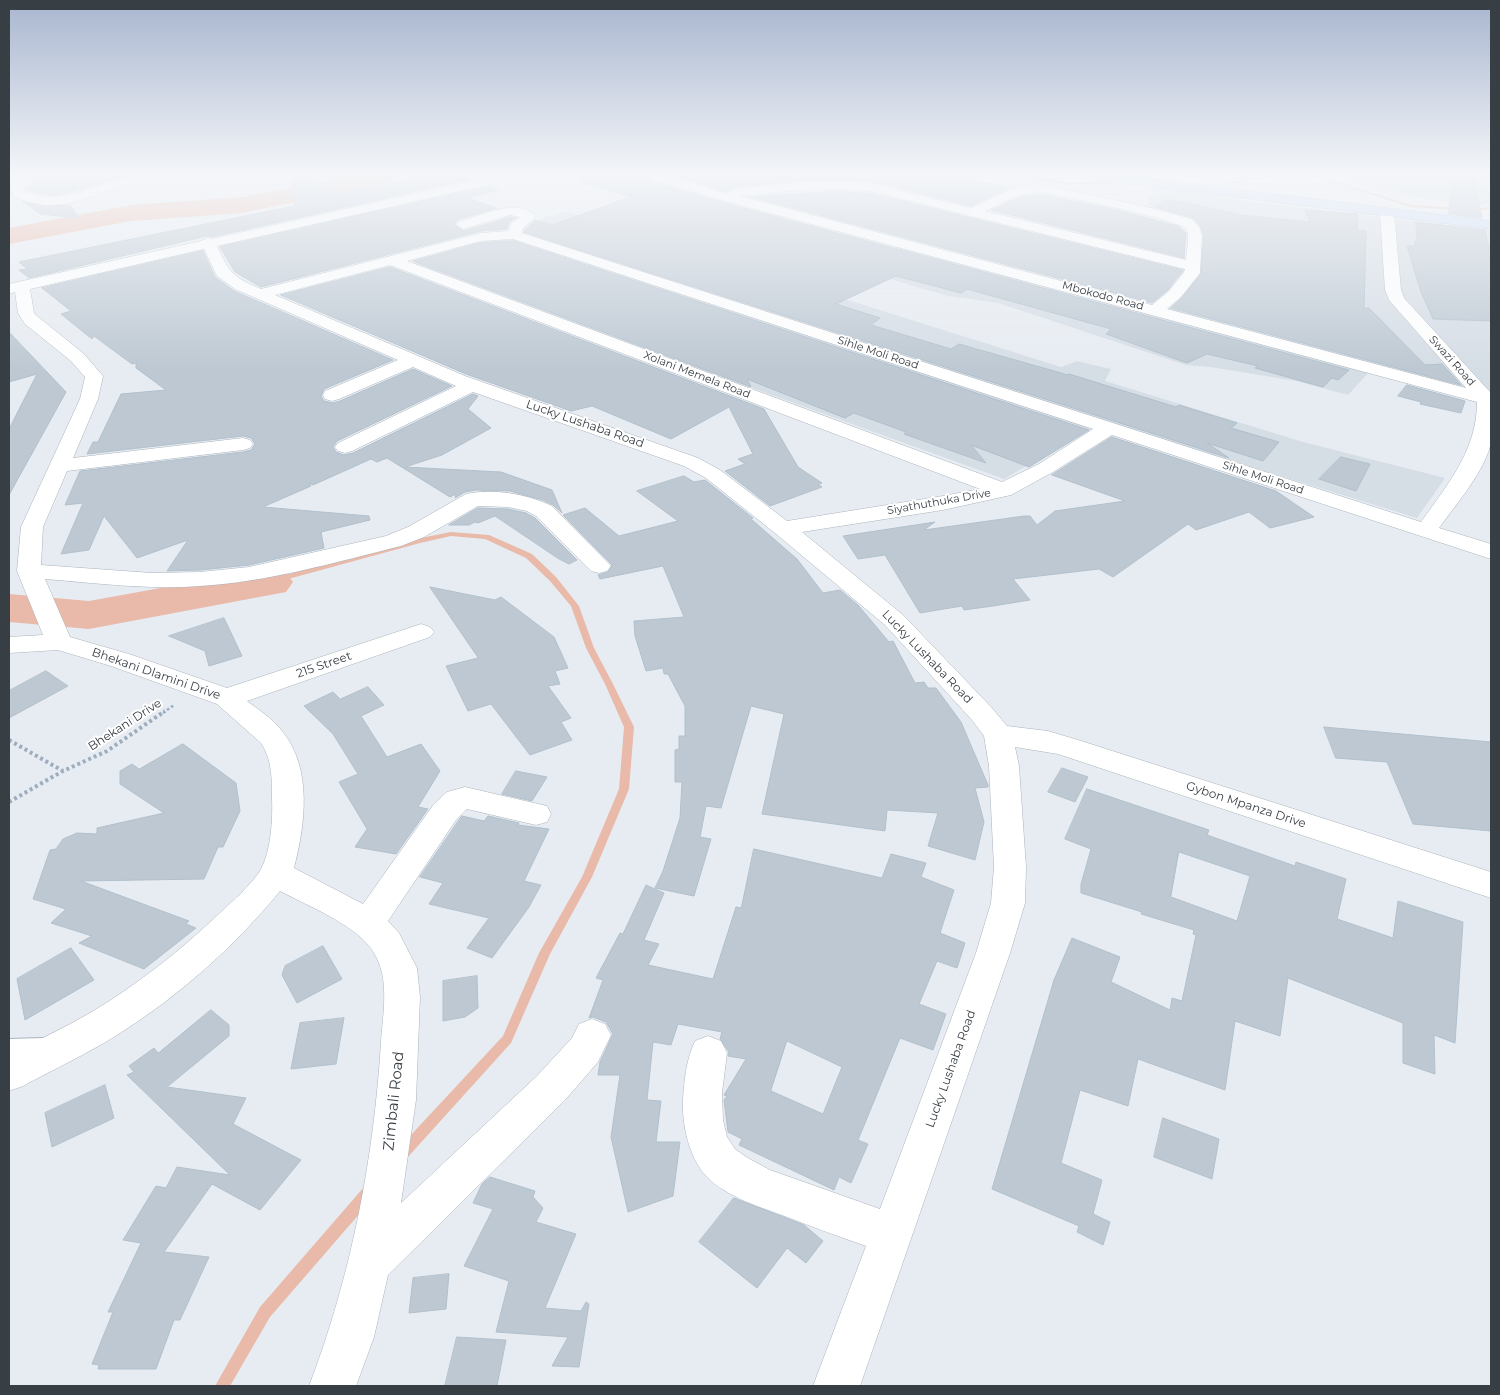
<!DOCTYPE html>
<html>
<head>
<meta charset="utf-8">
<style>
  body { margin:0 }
  #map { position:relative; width:1500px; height:1395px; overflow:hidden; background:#e7ecf2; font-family:Montserrat,sans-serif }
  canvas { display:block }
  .frame { position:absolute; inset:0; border:10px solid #373e44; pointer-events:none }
</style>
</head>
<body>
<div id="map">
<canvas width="1500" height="1395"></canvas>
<div class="frame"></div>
</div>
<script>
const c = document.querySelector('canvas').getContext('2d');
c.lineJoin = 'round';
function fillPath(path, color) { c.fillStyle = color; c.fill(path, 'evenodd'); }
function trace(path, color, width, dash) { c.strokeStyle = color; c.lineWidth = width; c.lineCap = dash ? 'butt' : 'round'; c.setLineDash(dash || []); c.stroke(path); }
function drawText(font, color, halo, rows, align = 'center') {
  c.font = font + ' Montserrat,sans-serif'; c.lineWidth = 4; c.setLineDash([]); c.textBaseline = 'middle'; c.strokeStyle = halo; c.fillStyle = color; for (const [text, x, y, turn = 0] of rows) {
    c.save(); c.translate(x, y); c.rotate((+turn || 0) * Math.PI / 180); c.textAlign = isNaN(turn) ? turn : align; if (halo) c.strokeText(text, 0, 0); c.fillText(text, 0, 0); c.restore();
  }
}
fillPath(new Path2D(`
  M1344,176H1491V203L1473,206L1406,196Z
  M1175,190L1248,201L1491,230V394L1165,309L1203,222L1148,208L1147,198Z
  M565,211L1061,367L1077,361L1111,369L1105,381L1303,442L1445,478L1417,518L1103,421L1004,479L410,264Z
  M902,247L1370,371L1348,395L1296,381L1211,367L1186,365L998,303L948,296L855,269Z`), '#d5dde5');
fillPath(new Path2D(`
  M1027,176C1043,175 1058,183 1073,183C1087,182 1103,178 1116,183L1114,184C1086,183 1053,187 1027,176Z
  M1188,176C1204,175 1219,182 1235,181C1249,180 1264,175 1278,176L1233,183Z
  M1312,176H1317L1411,205L1469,209L1491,207V209L1469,211L1411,207Z
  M451,532L489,535L532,554L556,577L579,606L594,648L613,684L634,727L629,789L592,877L550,954L511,1043L407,1158L402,1160L397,1158L396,1154L397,1150L503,1036L539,953L582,877L619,789L624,727L605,684L586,648L571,606L550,581L526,558L485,539L451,536L420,543L270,584L266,582L267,580L416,539Z
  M369,1186L374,1187L376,1192L374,1197L270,1317L230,1386H215L260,1307L364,1187Z`), '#e9baa9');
fillPath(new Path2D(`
  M349,176H396L393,181L384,183L243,213L131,221L9,244V228L131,205L243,197Z
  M270,568L286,572L293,582L286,592L89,629L9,622V594L89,601Z`), '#e9baa9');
const building = new Path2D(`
  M30,176H128L71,192L56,195L41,194L26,190L25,186L36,185Z
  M292,176H301L346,192L427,176H463L471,179L212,237L207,236L29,278L19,270L27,269L19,262L294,206Z
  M581,176H648L651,181L714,200L1349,370L1338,380L1332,378L1323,387L1255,368L1258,366L1207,354L1187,363L1106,334L1111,329L967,289L961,293L896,276L836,304L880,318L871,325L951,349L959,344L1068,375L1069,374L1176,407L1179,405L1237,423L1231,428L1279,442L1263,461L1207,443L1229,458L524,232L535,220L552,225L630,197L580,182Z
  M675,176H955L1009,188L971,206L874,182L857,180H804L735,187L730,188L728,192Z
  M1453,176H1473L1482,218L1449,214Z
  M489,186L499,190L467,198L497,208L457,220L454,225L464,231L510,217L516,218L509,222L507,229L481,231L261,287L235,272L220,247Z
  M839,191L874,194L1183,270L1168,290L1152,303L751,197Z
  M1039,194L1117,210L1178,226L1186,233L1184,258L991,210L1020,197Z
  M1168,199L1242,215L1310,222L1305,210L1358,214L1357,230L1366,231L1364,308H1369L1425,365L1442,364L1461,385L1171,308L1182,298L1201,274L1204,236L1201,227L1192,217L1155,207Z
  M22,201L42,206L70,205L79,218L41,214Z
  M1416,222L1485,230L1488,245L1491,246V321L1433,319L1421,292L1407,246H1415V241H1417Z
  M513,241L1089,430L1029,467L971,445L986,463L904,434L906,432L854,413L845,418L747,379L751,387L413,261L481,243Z
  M203,251L215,277L234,291L393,360L324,389L321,396L324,401L333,403L340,401L413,369L452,386L337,441L333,447L336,452L344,455L353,453L473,394L478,396L468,409L491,428L442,455L405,467L501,472L552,490L562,513L553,505L543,500L510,491L476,490L465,492L455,498L456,494L450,497L387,458L377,462L371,459L313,485L309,483L311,486L263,507L369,516L370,520L321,532L324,548L249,565L200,570L167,571L188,540L137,558L104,516L89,550L61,554L83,503L65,505L80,471L243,452L251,450L255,444L251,438L243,436L87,454L93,442H98L121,394L166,390L136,368V363L132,364L94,336L92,339L61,314L71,311L42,288Z
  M390,267L764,409L798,467L822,483L818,484L822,487L770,506L725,471L745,464L738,459L753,454L729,407L671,439L592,406L571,411L466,374L281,295Z
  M9,332L66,392L9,495V429L37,374L9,382Z
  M1407,385L1465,401L1461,413L1420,404L1421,402L1398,396Z
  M1112,437L1276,491L1314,517L1270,528L1249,512L1196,530L1188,524L1113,577L1099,569L1013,579L1030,600L993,606L964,610L962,606L920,613L885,555L858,559L843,536L935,522L924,530L1024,516H1030L1037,525L1055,511L1125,501L1052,475Z
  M1341,457L1370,464L1356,491L1319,479Z
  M684,476L694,482L705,480L753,518L751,519L797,559L823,593L840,590L858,605L889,642L893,641L915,683L924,682L928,688H936L961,722L988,785V787L975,788L984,822L975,860L928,846L938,813L887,810L885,831L762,814L784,714L751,706L721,808L706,806L700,837L711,839L694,896L655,888L663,871L680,818L682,782H675V750L679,749V736H685V706L668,674H664L663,668L646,671L635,636L634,621L684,617L663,566L600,579L598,575L608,572L612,565L563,515L585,508L619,536L678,521L637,491Z
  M478,508L508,509L526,513L535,518L577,560L569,564L559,559L495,516L478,523L475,522L469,525H449Z
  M430,587L495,600L501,597L554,637L568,668L555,671L560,684L548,686L571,718L561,722L572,740L530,755L491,704L468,711L446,666L478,658Z
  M224,618L242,656L209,666L205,651L169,636Z
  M46,671L68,686L9,718V691Z
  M368,687L384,705L361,716L387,757L421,744L440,771L418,807L428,809L396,854L355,847L367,829L339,782L358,774L333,734L304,706L333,692L340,699Z
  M1324,727L1491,742V831L1413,824L1387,762L1336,758Z
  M183,744L236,783L240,811L223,847H218L204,879L81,881L189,921L186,924L196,928L144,969L79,943L92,936L51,923L66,909L33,899L50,850L56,849L63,839L77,833L97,834V828L164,813L120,784V771L132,764L139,769Z
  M1062,768L1088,777L1075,802L1048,792Z
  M516,771L547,777L532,801L502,794Z
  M1087,789L1209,830L1207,835L1295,866L1296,862L1346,879L1337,919L1393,938L1398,901L1463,922L1455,1043L1434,1035L1435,1074L1403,1063V1023L1288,978L1280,1036L1235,1021L1225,1090L1138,1059L1128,1106L1080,1090L1061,1163L1102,1180L1093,1214L1110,1222L1103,1245L1077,1232L1079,1226L992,1189L1054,980L1072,938L1120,957L1111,982L1170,1010L1172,998L1182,1001L1196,935L1193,934L1194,930L1141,914L1142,912L1081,893V884L1091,849L1065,839ZM1179,852L1250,876L1237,921L1171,897Z
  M462,816L484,821L488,816L519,823L518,825L549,829L524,881L541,885L529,907L492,958L467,948L489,918L429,904L443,883L420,877Z
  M754,849L882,878L891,854L926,863L921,877L954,890L940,933L965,943L957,968L937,961L919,1004L946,1014L933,1050L900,1038L858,1140L868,1144L851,1183L839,1177L834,1190L739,1145L742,1139L728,1132L724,1100L727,1096L724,1095L746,1059L728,1056L729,1052L720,1039L722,1032L678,1024L671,1045L653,1042L647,1100L661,1101L656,1142H680L673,1196L628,1212L611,1137L620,1075H598L600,1062L613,1034L606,1022L593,1017L589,1018L603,980L596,978L620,933L623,934L646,885L664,893L644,940L659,944L648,965L713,979L736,907L741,908ZM787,1041L842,1067L823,1114L771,1091Z
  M323,946L342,979L297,1003L282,975L285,966Z
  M71,948L94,980L25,1020L17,979Z
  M477,976L478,1008L465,1017L443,1021V981Z
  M211,1010L229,1025V1036L167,1087L246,1098L233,1124L301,1160L260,1210L212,1184L164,1252L209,1257L180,1320H174L156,1369H98L99,1365L92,1364L113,1312H108L141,1243L123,1240L156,1186L166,1188L177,1167L230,1175L127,1075L134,1072L129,1066L154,1048L158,1053Z
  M344,1018L336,1064L291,1069L300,1023Z
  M105,1085L114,1118L52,1147L45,1113Z
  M1163,1118L1219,1139L1212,1179L1154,1157Z
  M490,1177L535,1191L533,1197L543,1208L536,1222L576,1234L545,1308L581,1311L586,1302L589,1304L579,1367L552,1366L568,1337L496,1332L509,1281L464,1266L493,1209L473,1203L482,1184Z
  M734,1198L804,1225L823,1241L806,1263L787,1248L757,1288L699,1242Z
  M449,1274L446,1309L409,1313L413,1278Z
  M457,1337L506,1340L497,1386H445Z`);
fillPath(building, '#bdc8d2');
trace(building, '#b1c0cc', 1);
const lane = new Path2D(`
  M43,1038L51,1041L54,1048L51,1055L43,1058L9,1059V1039Z`);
const street = new Path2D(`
  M9,176H21L24,191C69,211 105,173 150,176L148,179C138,182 128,183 118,187C79,200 55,215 13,196Z
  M493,176H515L509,180L217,246C230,274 233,277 261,289L481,233L508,231L511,223L521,217L510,215L463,229L456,225L458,222C478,216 521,196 536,217L523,228L522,233L1421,522C1448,484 1477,450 1477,402L714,198L652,179L650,176H669L729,194L730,190L735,189L804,182H857L874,184L971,208L1011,189L1040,184L1151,208L1192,219L1200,228L1202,236L1200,273L1181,297L1167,309L1466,388L1389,300L1385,290L1380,213L1387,209L1394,213L1401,290L1404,298L1491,393C1491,409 1493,425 1491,441C1488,467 1455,506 1439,528L1491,544V559L1112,435L1053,472L1011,495L943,510L802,532L903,615L992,708L1007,726L1048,731L1078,740L1491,872V898L1058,754L1015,747L1019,766L1026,867L1025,903L1010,953L860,1386H813L866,1246C840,1237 813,1227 787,1217C761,1207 726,1197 706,1176C689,1157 682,1125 683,1101C684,1081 686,1060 695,1041L708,1036L721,1041L727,1053L722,1093L723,1120L727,1137L735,1149L746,1157L770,1170L880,1209L976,953L991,903L994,867L989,766L984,736L972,720L885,625L775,533L706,478L684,466L473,392L352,451L345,453L338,451L335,447L338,443L456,386L413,367L339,399L332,401L325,399L323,395L325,391L398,360L235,289L217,276L204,249L30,289L34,313L37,316L83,353L103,376L98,399L73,458L243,438L250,440L253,444L250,448L243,450L67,471L43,527L41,565L152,573L200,572L249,567L386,536L408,527L466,494C493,488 528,494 552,506L611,566L607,571L599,573L591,571L536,516L527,511L508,507L478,506L424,537L401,546C336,562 268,582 200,586C148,590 96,583 45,579L70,637L129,654L227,688L412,627L421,624L430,627L434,632L430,637L247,701C259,710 273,719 282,731C313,769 305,825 294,868L363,904L434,804L447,792L465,787L547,806L551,814L547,822L536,825L467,809L456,820L388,921L399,933L417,968L420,997L416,1100L401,1203L537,1076L572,1038L579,1024L592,1019L605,1024L611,1035L598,1062L565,1100L388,1275L374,1337L356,1386H309C351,1277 374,1158 381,1042C383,1013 390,979 374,953C359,926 308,906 280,891C234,947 179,996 117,1035C87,1054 54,1069 23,1086L9,1091V1055C36,1041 64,1028 90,1013C137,985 180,951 220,913C231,903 254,882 261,869C271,851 273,818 272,798C272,779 272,759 261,743L217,704L111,666L58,650L9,653V637L43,635L17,571L21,527L80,399L85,377L71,361L25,324L18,313L15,292L9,294V284L201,241L208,238L212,239ZM839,189L874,192L1185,269L1184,272L1169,291L1152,305L740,196L804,190ZM1040,192C1059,196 1180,219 1186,229C1191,237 1186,251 1186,260L985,211L1019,195ZM513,239L1093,429L1039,464L1002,482L407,261L481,241ZM390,265L980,489L943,496L787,521L720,470L698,458L465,376L275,295Z`);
const secondary = new Path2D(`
  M1094,176H1128L1491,221V229L1100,180L1096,179Z`);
trace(lane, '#aab3bc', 2);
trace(street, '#aab3bc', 1);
trace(secondary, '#9aafcd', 1);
trace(new Path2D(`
  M163,713L174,705`), '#9dadbd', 2.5, [2.5, 2.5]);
trace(new Path2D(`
  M9,740L63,771L107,751L165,711
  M9,802L63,771`), '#9dadbd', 4, [3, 3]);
fillPath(lane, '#fff');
fillPath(street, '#fff');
fillPath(secondary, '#c9dcf9');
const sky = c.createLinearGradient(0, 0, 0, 371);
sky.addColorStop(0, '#a8b6cf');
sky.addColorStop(0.47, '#f4f6f9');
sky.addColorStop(1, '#f4f6f900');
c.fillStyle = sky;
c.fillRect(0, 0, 1500, 371);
drawText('11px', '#373e44', '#fff', [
  ["Mbokodo Road",1103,296,15],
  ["Sihle Moli Road",878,353,18],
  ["Swazi Road",1452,361,48],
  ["Xolani Memela Road",697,375,21],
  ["Sihle Moli Road",1263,478,18],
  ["Siyathuthuka Drive",939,502,-10]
]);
drawText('12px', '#373e44', '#fff', [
  ["Lucky Lushaba Road",585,424,19],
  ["Lucky Lushaba Road",927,657,46],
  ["215 Street",324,665,-19],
  ["Bhekani Dlamini Drive",156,674,19],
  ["Bhekani Drive",125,725,-33],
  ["Gybon Mpanza Drive",1246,805,18],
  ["Lucky Lushaba Road",951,1069,-70]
]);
drawText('15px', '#373e44', '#fff', [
  ["Zimbali Road",394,1101,-84]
]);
</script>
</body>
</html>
